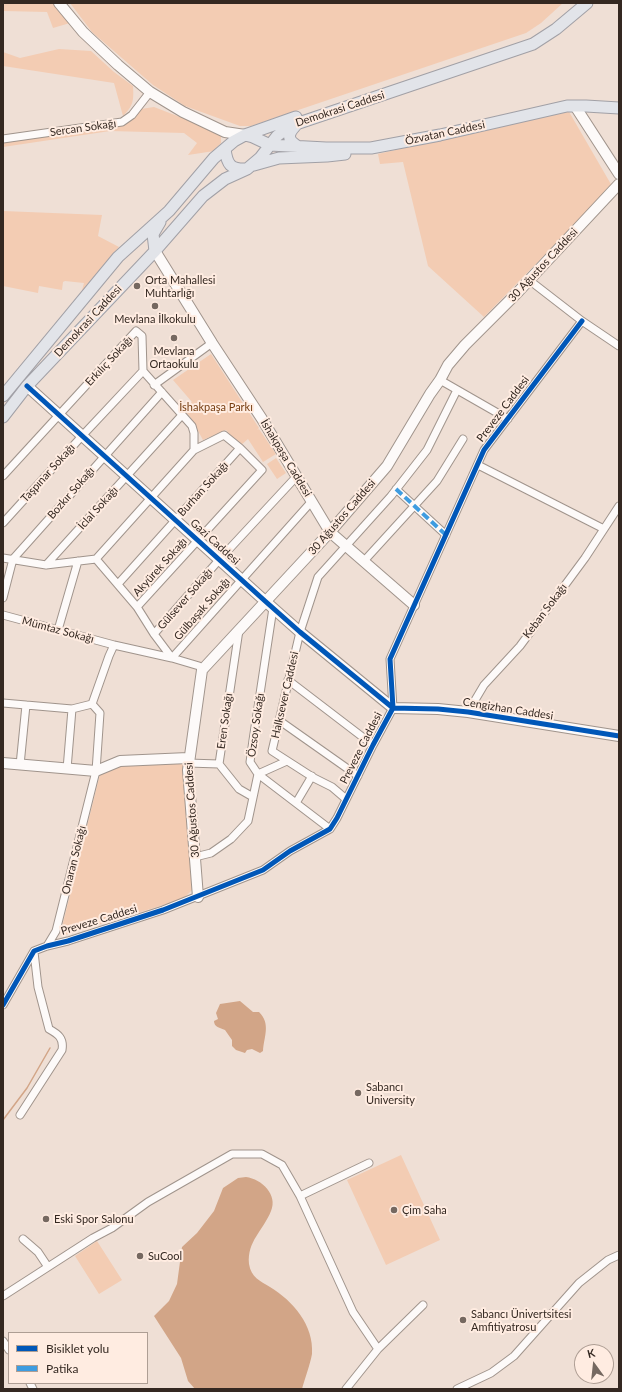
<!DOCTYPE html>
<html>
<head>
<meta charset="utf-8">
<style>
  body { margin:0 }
  #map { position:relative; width:622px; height:1392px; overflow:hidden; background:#efdfd5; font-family:Lato,sans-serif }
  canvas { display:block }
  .frame { position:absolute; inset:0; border:4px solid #342821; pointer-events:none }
  .legend { position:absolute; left:8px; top:1332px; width:140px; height:52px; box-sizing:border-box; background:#ffece1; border:1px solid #ae9e94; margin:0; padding:5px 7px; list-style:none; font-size:12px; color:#342821 }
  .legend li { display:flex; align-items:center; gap:8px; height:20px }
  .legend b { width:20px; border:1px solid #ae9e94 }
  .north { position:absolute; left:574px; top:1344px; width:40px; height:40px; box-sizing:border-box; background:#ffece1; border:1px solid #ae9e94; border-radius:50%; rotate:345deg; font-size:11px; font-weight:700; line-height:16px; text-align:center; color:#342821 }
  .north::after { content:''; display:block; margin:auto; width:14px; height:18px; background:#756860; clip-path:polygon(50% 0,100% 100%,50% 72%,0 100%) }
</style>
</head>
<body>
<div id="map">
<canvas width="622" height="1392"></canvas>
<div class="frame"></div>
<ul class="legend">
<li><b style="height:5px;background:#0057b8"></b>Bisiklet yolu</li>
<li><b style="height:5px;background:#3e9ce0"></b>Patika</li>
</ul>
<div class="north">K</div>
</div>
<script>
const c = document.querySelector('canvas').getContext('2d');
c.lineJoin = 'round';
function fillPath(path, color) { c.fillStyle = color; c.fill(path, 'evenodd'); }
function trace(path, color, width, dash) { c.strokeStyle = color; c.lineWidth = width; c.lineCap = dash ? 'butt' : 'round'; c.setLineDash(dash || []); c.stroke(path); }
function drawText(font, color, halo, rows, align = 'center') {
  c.font = font + ' Lato,sans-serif'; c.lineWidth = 4; c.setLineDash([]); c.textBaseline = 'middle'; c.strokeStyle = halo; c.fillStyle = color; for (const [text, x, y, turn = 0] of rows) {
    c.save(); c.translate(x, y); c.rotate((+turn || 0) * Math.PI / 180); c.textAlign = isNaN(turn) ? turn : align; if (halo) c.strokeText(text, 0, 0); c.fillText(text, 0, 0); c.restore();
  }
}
fillPath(new Path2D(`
  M3,3H53L70,23L53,28L47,12L3,11Z
  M70,3H563L541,23L526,33L251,126H240L185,106L153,85L92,32Z
  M59,49L91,51L114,72L133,86C134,101 133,106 123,116L114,83L3,66V52L20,58Z
  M154,107L211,129L221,136V143L214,151L188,155L197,143L184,133L110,131L3,147V141L123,124L141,109Z
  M568,110L612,186L484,317L428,266L403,162L380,164L378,154Z
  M3,211L102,215L98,236L119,247L81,294L84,283L65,281L63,282L62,290L39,286L38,293L3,286Z
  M211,354L259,428L257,430L259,429L276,454L263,462L248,439L240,446L226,430L203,440L191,418L183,409L192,402L173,380Z
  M276,458L286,473L277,479L267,464Z
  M120,763H180L183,765L192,890L183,899L65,935L61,931L100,774Z
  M401,1155L440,1240L386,1265L347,1180Z
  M97,1241L122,1280L99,1294L75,1256Z`), '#f3ccb3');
fillPath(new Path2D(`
  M240,1001L253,1012H259C271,1024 264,1036 263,1051L260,1053L252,1049L247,1050L245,1053L236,1050L232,1046V1040L225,1030C220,1028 214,1027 214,1021L218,1019L216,1013L220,1004Z
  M246,1177C262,1179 278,1195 271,1211C263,1231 247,1241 249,1264C251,1277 260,1281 270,1287C293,1301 314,1325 312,1354C310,1365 305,1378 302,1389H195L188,1381L181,1358L154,1316L169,1301L177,1284L182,1247L197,1233L214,1211L223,1188L238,1178Z`), '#d2a587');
trace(new Path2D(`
  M3,1120L27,1088L50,1048`), '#d2a587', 1.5);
const street = new Path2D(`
  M3,139L122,122L132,115L150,92
  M529,280L582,321L619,346
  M440,380L508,419
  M154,385L212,343
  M478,465L604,529
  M3,476L136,331L142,336L143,371L192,426L194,433V450
  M396,489L446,535
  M3,523L82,436L143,371
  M3,558L46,565L96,559L137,607L154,634L172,658L199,666L202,670
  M96,559L194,450L224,435L240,448L262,470L137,607
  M364,561L437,481L463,439
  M46,565L182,415
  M118,584L240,448
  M3,598L13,559L162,392
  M3,615L114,645L172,658L312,501
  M58,630L78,561
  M239,630L219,764L239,789L253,797
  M154,634L219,560L297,476
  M288,680L373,745
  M3,703L72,709
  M468,712L484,685L520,646L585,558L619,506
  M280,721L358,776
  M287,761L258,774L330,829
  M188,763L219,764
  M20,765L26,705
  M67,769L72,709L92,704L109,656L114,645
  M346,799L332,787L314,778L272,751L300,632L318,577L391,496L427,450L457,390
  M296,803L312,776
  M195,857L211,853L231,839L248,821L258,774L250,762L253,740L273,608
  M47,946L56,931L96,771L100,713L92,704
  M3,1005L34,951L47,946L68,941L163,910L263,870L290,851L330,829L337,818L373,745L393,708L390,659L484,450L582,321
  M20,1115L62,1050C64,1038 58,1034 49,1029L38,987L34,952
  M300,1196L369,1163
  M23,1239L38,1252L48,1267
  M3,1296L93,1238L112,1228L148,1202L232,1154H262L282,1165L300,1196L353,1312L378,1349L346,1389
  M3,1341L9,1350
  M378,1349L423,1305
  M30,1383L33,1389
  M457,1389L491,1373L514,1356L579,1283L608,1260L619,1255`);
const secondary = new Path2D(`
  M59,3L83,32L118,65L150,92L183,112L225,132L245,135
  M575,106L619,174
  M155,251L212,343L262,419L330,532L414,605
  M27,386L265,601L300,632L393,708L438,709L468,712L619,736
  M3,763L96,771L120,761L188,758
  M198,897L188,770L202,670L330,532L387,466L430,394L440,380L448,365L465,345L518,292L619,184`);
const primary = new Path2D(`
  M298,123C288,133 285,139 299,147
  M245,135L253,137L270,145L326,148H371L440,135L567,106H586L619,108
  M225,149C227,164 230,170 247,169
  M254,165L279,158L327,156L345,154
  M155,251L153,234L160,222
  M3,396L118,257L169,211L214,158L234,141L245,135L296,117
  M3,417L27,386L155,251L203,196L225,179L247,169L260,158L277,136L290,126L533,44L556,29L587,3`);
trace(street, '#a0948c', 9);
trace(secondary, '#a0948c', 12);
trace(primary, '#a1a0a6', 13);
trace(street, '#fdfaf9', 7);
trace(secondary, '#fdfaf9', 10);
trace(primary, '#e2e4e9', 11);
trace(new Path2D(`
  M396,489L446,535`), '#3e9ce0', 4, [8, 4]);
trace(new Path2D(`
  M27,386L265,601L300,632L393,708L438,709L468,712L619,736
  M3,1005L34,951L47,946L68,941L163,910L263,870L290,851L330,829L337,818L373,745L393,708L390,659L484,450L582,321`), '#0057b8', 5);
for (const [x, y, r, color] of [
  [137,286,4,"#756860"],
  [155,306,4,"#756860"],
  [174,338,4,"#756860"],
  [358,1093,4,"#756860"],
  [394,1210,4,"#756860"],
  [46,1219,4,"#756860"],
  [140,1256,4,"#756860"],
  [463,1320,4,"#756860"]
]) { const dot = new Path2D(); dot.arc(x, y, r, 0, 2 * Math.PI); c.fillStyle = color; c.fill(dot); trace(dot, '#ffece1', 1.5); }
drawText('11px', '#342821', '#ffece1', [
  ["Demokrasi Caddesi",340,109,-18],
  ["Sercan Sokağı",83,128,-8],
  ["Özvatan Caddesi",445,133,-12],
  ["30 Ağustos Caddesi",543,265,-47],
  ["Demokrasi Caddesi",88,321,-47],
  ["Erkılıç Sokağı",109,361,-47],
  ["Preveze Caddesi",503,409,-53],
  ["İshakpaşa Caddesi",286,458,59],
  ["Taşpınar Sokağı",48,473,-48],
  ["Burhan Sokağı",203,489,-48],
  ["Bozkır Sokağı",71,493,-49],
  ["İclal Sokağı",98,508,-48],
  ["30 Ağustos Caddesi",342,517,-49],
  ["Gazi Caddesi",215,542,42],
  ["Akyürek Sokağı",160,567,-48],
  ["Gülsever Sokağı",185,599,-49],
  ["Gülbaşak Sokağı",202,609,-49],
  ["Keban Sokağı",545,611,-53],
  ["Mümtaz Sokağı",58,630,15],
  ["Halksever Caddesi",285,695,-77],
  ["Cengizhan Caddesi",508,709,9],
  ["Eren Sokağı",225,721,-82],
  ["Özsoy Sokağı",256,725,-82],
  ["Preveze Caddesi",361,748,-63],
  ["30 Ağustos Caddesi",192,810,-94],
  ["Onaran Sokağı",74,860,-76],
  ["Preveze Caddesi",99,920,-17]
]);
drawText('11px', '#342821', '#ffece1', [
  ["Orta Mahallesi",145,280],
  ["Muhtarlığı",145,293],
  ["Mevlana İlkokulu",155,319,"center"],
  ["Mevlana",174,351,"center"],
  ["Ortaokulu",174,364,"center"],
  ["Sabancı",366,1087],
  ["University",366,1100],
  ["Çim Saha",402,1210],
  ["Eski Spor Salonu",54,1219],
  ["SuCool",148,1256],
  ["Sabancı Ünivertsitesi",471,1314],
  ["Amfitiyatrosu",471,1327]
], 'left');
drawText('11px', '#763e12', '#ffece1', [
  ["İshakpaşa Parkı",216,407]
]);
</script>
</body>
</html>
